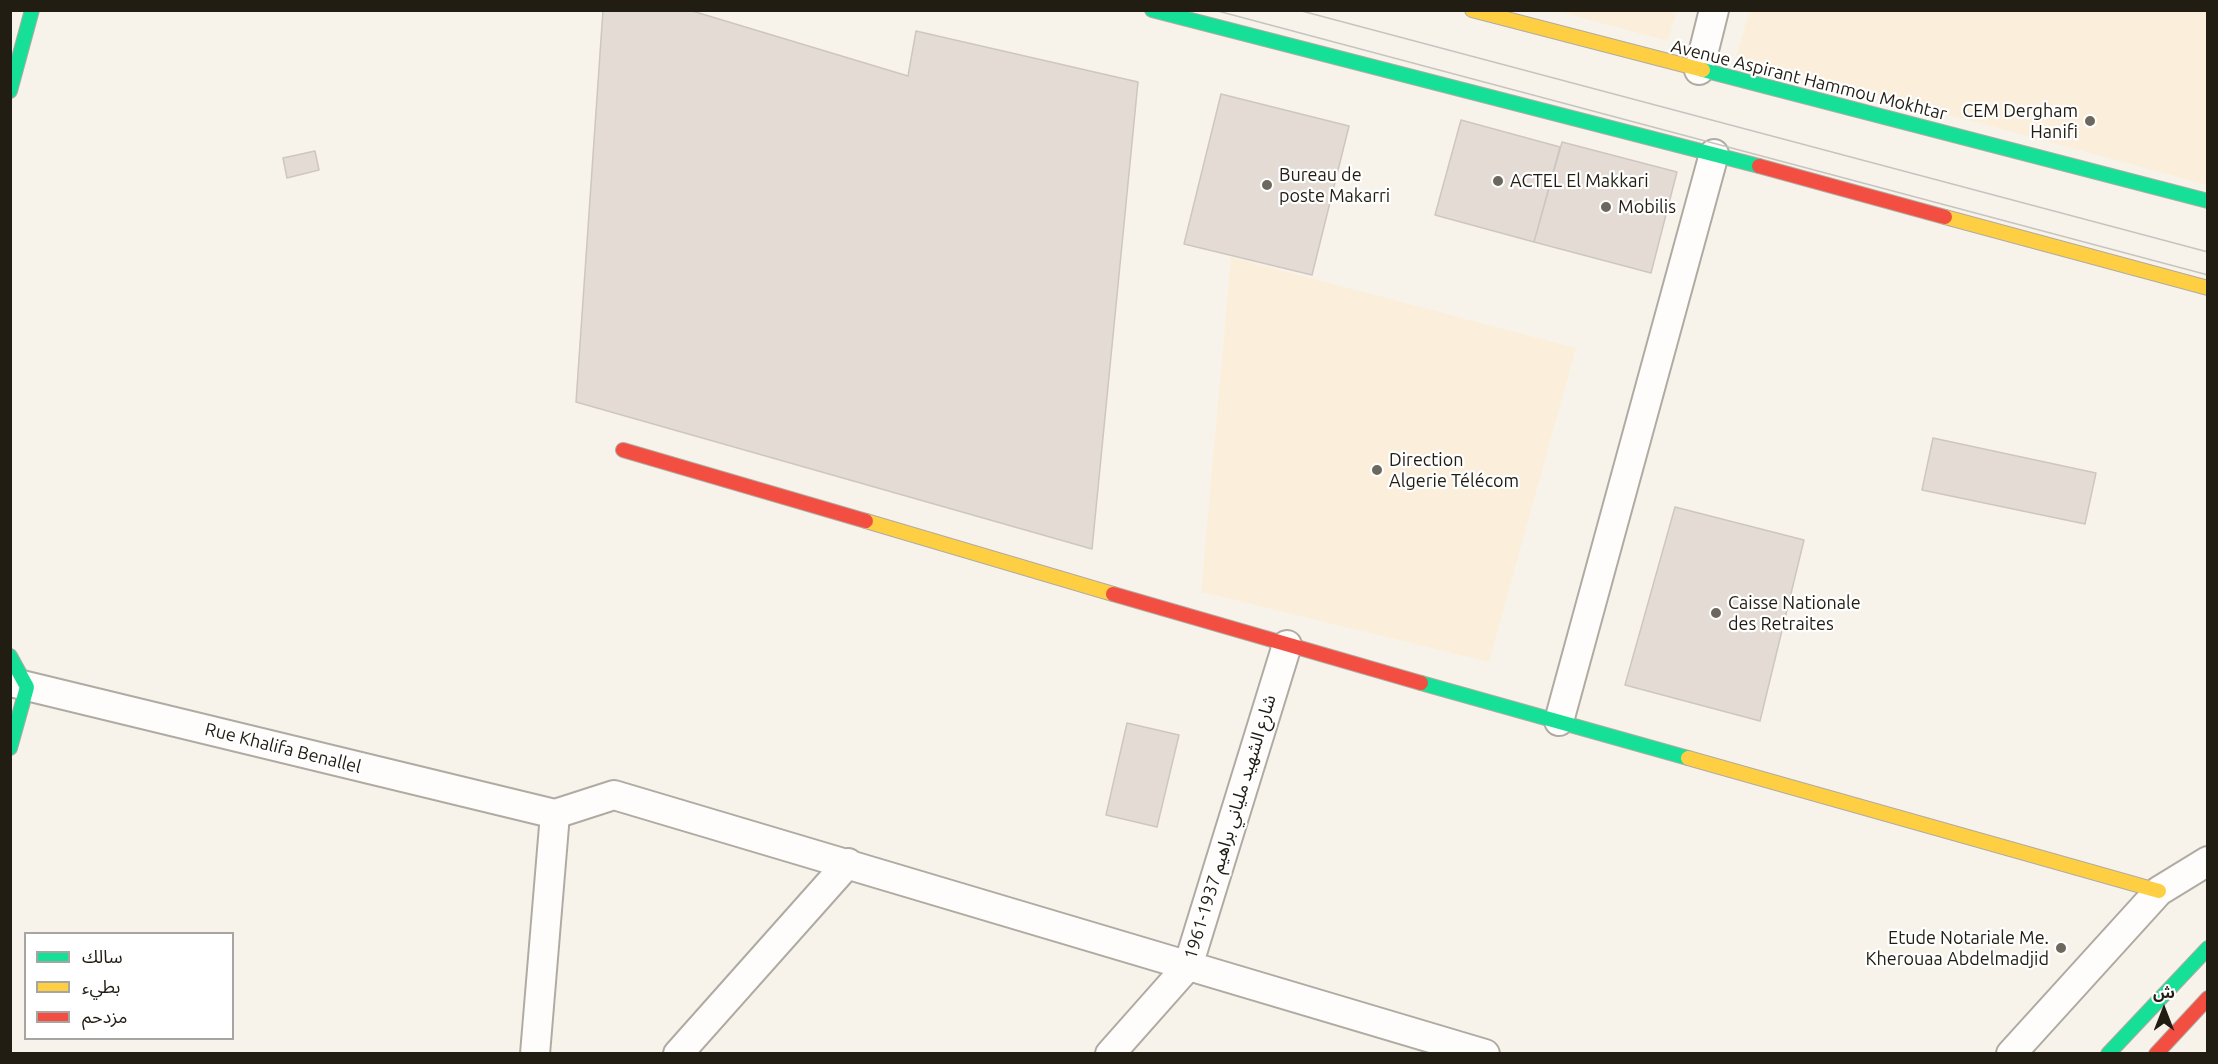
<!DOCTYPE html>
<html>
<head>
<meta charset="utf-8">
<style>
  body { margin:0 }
  #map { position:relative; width:2218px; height:1064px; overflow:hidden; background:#f8f3ea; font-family:Ubuntu,"Noto Sans Arabic",sans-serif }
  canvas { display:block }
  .frame { position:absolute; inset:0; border:12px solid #221d13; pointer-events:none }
  .legend { position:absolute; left:24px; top:932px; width:210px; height:108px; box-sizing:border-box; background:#fff; border:2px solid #a7a5a1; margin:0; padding:8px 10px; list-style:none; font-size:18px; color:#221d13 }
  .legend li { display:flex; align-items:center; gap:12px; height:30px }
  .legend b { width:30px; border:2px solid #a7a5a1 }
  .north { position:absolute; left:2134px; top:980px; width:60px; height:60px; -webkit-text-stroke:4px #fff; paint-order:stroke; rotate:0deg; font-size:16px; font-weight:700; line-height:24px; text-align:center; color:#221d13 }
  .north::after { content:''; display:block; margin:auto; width:21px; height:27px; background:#221d13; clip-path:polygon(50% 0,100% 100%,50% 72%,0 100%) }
</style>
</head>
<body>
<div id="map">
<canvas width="2218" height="1064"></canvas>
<div class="frame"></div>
<ul class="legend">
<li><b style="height:8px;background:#16e098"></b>سالك</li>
<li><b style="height:8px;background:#ffcf43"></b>بطيء</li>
<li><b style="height:8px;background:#f24e42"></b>مزدحم</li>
</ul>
<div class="north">ش</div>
</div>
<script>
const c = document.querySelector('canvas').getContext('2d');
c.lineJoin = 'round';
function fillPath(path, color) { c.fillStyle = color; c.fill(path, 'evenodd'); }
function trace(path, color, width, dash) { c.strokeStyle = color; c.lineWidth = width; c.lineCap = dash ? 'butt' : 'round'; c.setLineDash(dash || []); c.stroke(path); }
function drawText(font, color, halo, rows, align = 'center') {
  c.font = font + ' Ubuntu,"Noto Sans Arabic",sans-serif'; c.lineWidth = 4.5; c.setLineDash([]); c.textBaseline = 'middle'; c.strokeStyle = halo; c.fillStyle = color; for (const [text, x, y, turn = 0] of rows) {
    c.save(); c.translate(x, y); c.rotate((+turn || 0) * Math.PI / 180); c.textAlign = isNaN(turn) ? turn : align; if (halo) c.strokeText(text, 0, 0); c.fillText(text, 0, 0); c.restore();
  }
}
fillPath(new Path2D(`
  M1556,11H1677L1668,41Z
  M1749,11H2207V185L1736,57Z
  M1231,257L1576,348L1489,662L1201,592Z`), '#fbefdc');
const building = new Path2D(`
  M603,10H689L908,76L916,31L1138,82L1092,549L576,402Z
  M1221,94L1349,126L1312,275L1184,244Z
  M1461,120L1560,147L1534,242L1435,215Z
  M1562,142L1677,172L1651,273L1534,242Z
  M315,151L319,170L287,178L283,158Z
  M1933,438L2096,473L2085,524L1922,490Z
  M1675,507L1804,540L1760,721L1625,685Z
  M1127,723L1179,735L1157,827L1106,815Z`);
fillPath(building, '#e3dbd4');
trace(building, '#cec6c0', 1.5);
const street = new Path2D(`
  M1699,70L1714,10
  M10,682L555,814
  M1559,721L1714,154
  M555,814L614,795L1485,1054
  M535,1054L555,814
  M678,1054L848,863
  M1110,1054L1188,966L1287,645
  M2011,1054L2159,891L2208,861`);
const fast = new Path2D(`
  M1152,10L1759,166
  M1703,70L2208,201
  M10,91L32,10
  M10,656L27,687L10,748
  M1421,683L1688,758
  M2108,1054L2208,948`);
const slow = new Path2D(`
  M1472,10L1703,70
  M1945,217L2208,288
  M866,521L1113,594
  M1688,758L2159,891`);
const jam = new Path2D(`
  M1759,166L1945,217
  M623,450L866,521
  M1113,594L1421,683
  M2156,1054L2208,998`);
trace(street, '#b0aba2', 32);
trace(fast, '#b0aba2', 16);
trace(slow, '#b0aba2', 16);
trace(jam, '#b0aba2', 16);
trace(street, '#fefdfc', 28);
trace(fast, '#16e098', 14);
trace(slow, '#ffcf43', 14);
trace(jam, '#f24e42', 14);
trace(new Path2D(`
  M1214,10L2208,275
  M1298,10L2208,252`), '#c6c4c1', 1.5);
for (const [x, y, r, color] of [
  [2090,121,6,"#6d685e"],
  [1498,181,6,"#6d685e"],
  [1267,185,6,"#6d685e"],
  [1606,207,6,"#6d685e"],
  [1377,470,6,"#6d685e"],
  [1716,613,6,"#6d685e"],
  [2061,948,6,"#6d685e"]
]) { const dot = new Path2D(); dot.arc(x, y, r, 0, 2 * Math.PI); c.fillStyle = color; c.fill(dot); trace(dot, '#fff', 2); }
drawText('18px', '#221d13', '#fff', [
  ["Avenue Aspirant Hammou Mokhtar",1809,80,14],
  ["Rue Khalifa Benallel",283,748,14],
  ["شارع الشهيد ملياني براهيم 1937-1961",1230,827,-73]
]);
drawText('18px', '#221d13', '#fff', [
  ["CEM Dergham",2078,111,"right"],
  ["Hanifi",2078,132,"right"],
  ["Bureau de",1279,175],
  ["poste Makarri",1279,196],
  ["ACTEL El Makkari",1510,181],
  ["Mobilis",1618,207],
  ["Direction",1389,460],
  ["Algerie Télécom",1389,481],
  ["Caisse Nationale",1728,603],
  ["des Retraites",1728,624],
  ["Etude Notariale Me.",2049,938,"right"],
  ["Kherouaa Abdelmadjid",2049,959,"right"]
], 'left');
</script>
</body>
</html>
